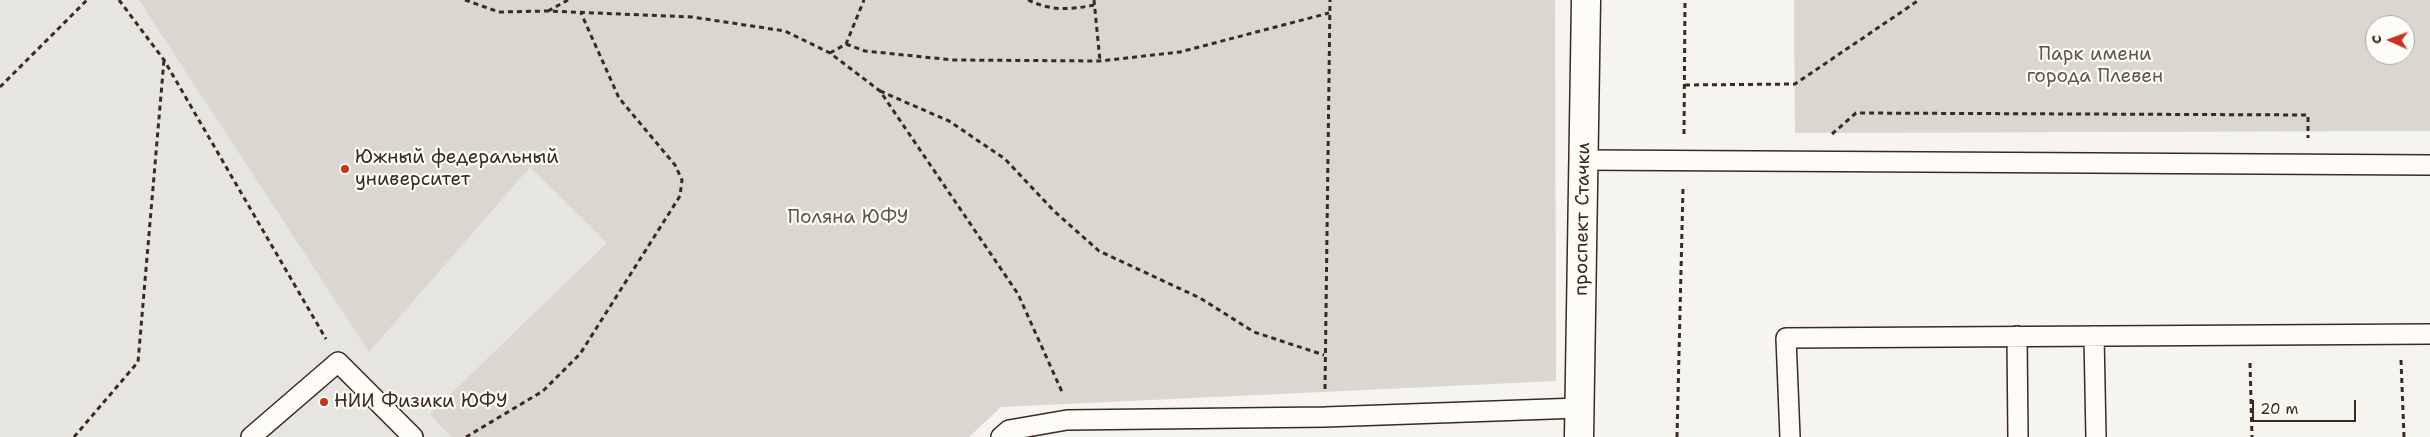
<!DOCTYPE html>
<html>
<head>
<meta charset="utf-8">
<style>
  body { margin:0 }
  #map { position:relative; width:2430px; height:437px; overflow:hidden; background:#f5f4ee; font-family:"Shantell Sans",sans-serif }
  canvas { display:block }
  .north { position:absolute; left:2365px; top:15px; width:50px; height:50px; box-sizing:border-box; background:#fdfcf7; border:1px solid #afa8a0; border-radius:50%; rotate:272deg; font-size:14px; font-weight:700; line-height:20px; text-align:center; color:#3b2a1e }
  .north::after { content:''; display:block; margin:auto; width:18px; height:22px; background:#c8321e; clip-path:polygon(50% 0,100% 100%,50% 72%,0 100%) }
  .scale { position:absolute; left:2252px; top:400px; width:104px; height:22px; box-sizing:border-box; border:2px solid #3b2a1e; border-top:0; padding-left:6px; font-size:15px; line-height:18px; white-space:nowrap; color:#3b2a1e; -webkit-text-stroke:4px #fdfcf7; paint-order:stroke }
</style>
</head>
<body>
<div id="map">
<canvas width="2430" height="437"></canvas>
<div class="north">С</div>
<div class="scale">20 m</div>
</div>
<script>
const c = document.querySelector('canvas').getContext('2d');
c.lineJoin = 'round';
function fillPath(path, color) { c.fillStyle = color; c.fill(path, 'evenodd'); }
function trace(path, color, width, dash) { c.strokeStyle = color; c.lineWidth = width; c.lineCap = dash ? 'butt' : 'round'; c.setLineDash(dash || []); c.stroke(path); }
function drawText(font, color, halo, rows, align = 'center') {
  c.font = font + ' "Shantell Sans",sans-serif'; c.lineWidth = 4.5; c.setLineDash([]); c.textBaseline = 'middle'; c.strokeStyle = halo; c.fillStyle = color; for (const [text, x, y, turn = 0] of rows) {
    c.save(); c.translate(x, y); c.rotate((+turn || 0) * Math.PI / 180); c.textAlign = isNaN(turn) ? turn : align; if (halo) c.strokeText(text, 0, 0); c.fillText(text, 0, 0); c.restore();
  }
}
fillPath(new Path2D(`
  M0,0H644L735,437H0Z`), '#e7e5df');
fillPath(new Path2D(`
  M139,0H1555L1556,381L1001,407L969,437H451L430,414L607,243L530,167L369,352Z
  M1794,0H2430V131L1795,133ZM2375,25H2405V55H2375Z`), '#dad6d0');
const service = new Path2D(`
  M1584,160L2430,165
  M2017,336L2018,437
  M2094,336L2096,437
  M251,437L338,362L413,437
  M1001,437L1009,430L1067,420L1325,417L1579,408
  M1790,437L1786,338L2430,334`);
const primary = new Path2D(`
  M1579,437L1586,0`);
trace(service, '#3b2a1e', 22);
trace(primary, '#3b2a1e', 31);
trace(new Path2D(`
  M119,0L164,60L326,339
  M465,0L499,12L547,11L692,17L785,31L830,53L880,91L1018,294L1063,394
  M1028,0C1051,11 1069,10 1094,5
  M1094,0L1100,61
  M548,11L568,0
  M846,44L865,51L953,60L1100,61L1180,52L1329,13
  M830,53L846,44L864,0
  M1685,85L1795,84L1919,0
  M0,87L87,0
  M880,91L949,121L1005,159L1054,211L1099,251L1200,298L1254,332L1324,355
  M1684,134L1685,0
  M1832,134L1856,113L2308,115V138
  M2401,360L2404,437
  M2250,363L2252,437
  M1325,389L1330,0
  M74,437L138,362L164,60
  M466,437L543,391L580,354L680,196L682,180L675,165L619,98L581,13
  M1677,437L1683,188`), '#3b2a1e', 3, [5, 4]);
trace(service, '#fdfcf7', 19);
trace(primary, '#fdfcf7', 28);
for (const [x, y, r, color] of [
  [345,169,5,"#c8321e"],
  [324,402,5,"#c8321e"]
]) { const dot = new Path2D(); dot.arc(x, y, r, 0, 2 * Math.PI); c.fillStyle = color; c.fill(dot); trace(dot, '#fdfcf7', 2); }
drawText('19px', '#63554a', '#fdfcf7', [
  ["Парк имени",2095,55],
  ["города Плевен",2095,77],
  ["Поляна ЮФУ",848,218]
]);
drawText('19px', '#3b2a1e', '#fdfcf7', [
  ["Южный федеральный",355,158],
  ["университет",355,180],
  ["НИИ Физики ЮФУ",334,402]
], 'left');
drawText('19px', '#3b2a1e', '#fdfcf7', [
  ["проспект Стачки",1583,219,-89]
]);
</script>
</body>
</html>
